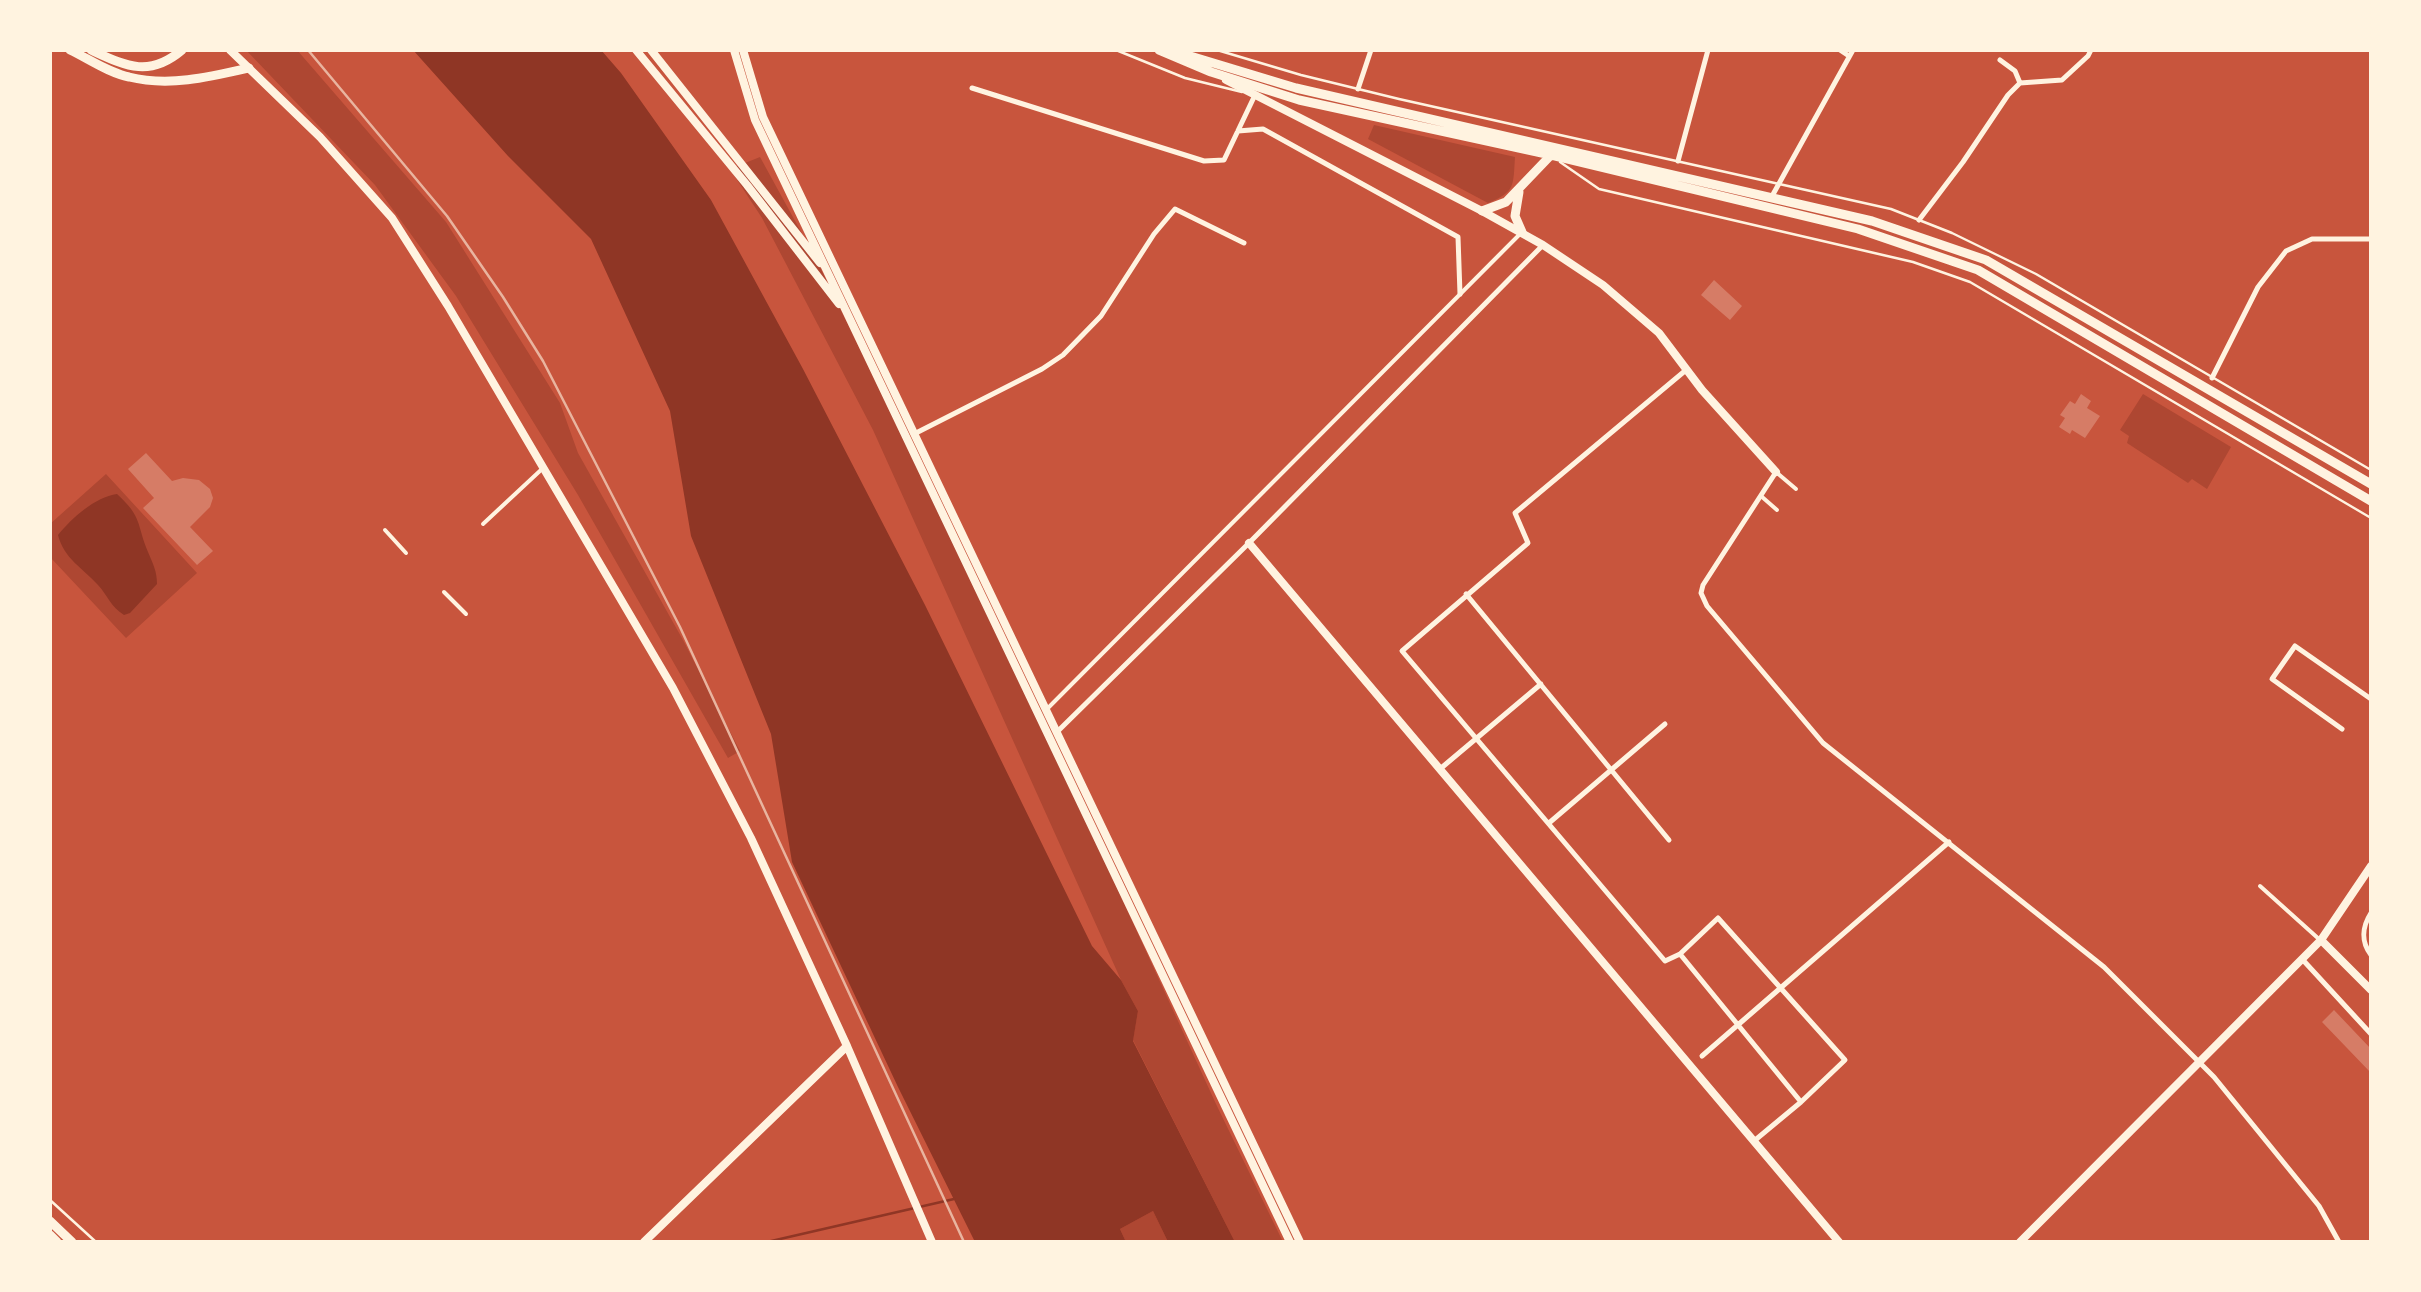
<!DOCTYPE html>
<html>
<head>
<meta charset="utf-8">
<style>
  body { margin:0 }
  #map { position:relative; width:2421px; height:1292px; overflow:hidden; background:#c8553d; font-family:Helvetica,sans-serif }
  canvas { display:block }
  .frame { position:absolute; inset:0; border:52px solid #fff3e0; pointer-events:none }
</style>
</head>
<body>
<div id="map">
<canvas width="2421" height="1292"></canvas>
<div class="frame"></div>
</div>
<script>
const c = document.querySelector('canvas').getContext('2d');
c.lineJoin = 'round';
function fillPath(path, color) { c.fillStyle = color; c.fill(path, 'evenodd'); }
function trace(path, color, width, dash) { c.strokeStyle = color; c.lineWidth = width; c.lineCap = dash ? 'butt' : 'round'; c.setLineDash(dash || []); c.stroke(path); }
fillPath(new Path2D(`
  M246,50H297L446,222L560,403L578,453L683,640L740,751L728,758L578,495L456,296L375,185Z
  M1374,125L1515,157C1513,185 1516,192 1488,203L1368,139Z
  M760,157L817,261L906,444L1063,770L1216,1104L1283,1242H1235L1133,1040L1138,1011L1121,980L873,430L762,218L730,169Z
  M2143,394L2231,447L2207,489L2192,479L2188,483L2127,443L2129,436L2120,430Z
  M106,474L197,573L126,638L50,557V524Z
  M1153,1211L1168,1242H1126L1120,1229Z`), '#ae4732');
fillPath(new Path2D(`
  M413,50H601L621,73L711,200L803,369L925,605L1092,946L1121,980L1138,1011L1133,1041L1235,1242H1168L1153,1211L1120,1229L1126,1242H975L898,1087L792,862L771,734L691,536L670,411L591,239L508,156Z
  M117,494C143,518 136,523 148,552C153,564 157,571 157,584L130,613L124,615C111,607 108,596 98,585C83,568 64,559 58,535C72,518 95,497 117,494Z`), '#8f3625');
trace(new Path2D(`
  M767,1242L954,1199`), '#8f3625', 2.5);
fillPath(new Path2D(`
  M1714,280L1742,306L1730,320L1701,295Z
  M2081,394L2091,401L2087,408L2100,416L2085,438L2072,430L2070,434L2059,427L2065,418L2060,415L2070,401L2075,404Z
  M146,453L172,481L183,478L199,480L210,489L213,498L210,507L190,527L213,551L197,565L143,508L154,498L128,469Z
  M2334,1010L2371,1049V1073L2322,1022Z`), '#d67c66');
trace(new Path2D(`
  M1116,50L1185,78L1242,92
  M1217,50L1301,75L1399,99L1891,209L1952,233L2036,274L2371,470
  M1560,162L1599,189L1913,262L1970,282L2371,518
  M50,1200L96,1242`), '#fff3e0', 2.5);
trace(new Path2D(`
  M1776,472L1796,489
  M1761,496L1777,510
  M483,524L542,469
  M385,530L406,553
  M444,592L466,614
  M1047,709L1522,232
  M2260,886L2320,940`), '#fff3e0', 4);
trace(new Path2D(`
  M1840,50L1849,56
  M2020,83L2062,80L2088,56L2091,50
  M972,88L1204,161L1224,160L1255,95
  M1358,89L1371,50
  M1238,131L1263,129L1458,237L1460,294
  M1678,161L1708,50
  M1771,198L1853,50
  M1919,220L1963,162L2008,95L2020,83L2015,71L2000,60
  M1686,370L1515,513L1528,543L1402,651L1665,961L1680,954L1801,1102
  M2212,378L2258,287L2286,251L2312,239H2371
  M914,434L1042,369L1063,355L1101,316L1154,234L1175,209L1244,243
  M1776,472L1703,585L1701,593L1707,606L1823,743L2104,967L2214,1077L2319,1206L2339,1242
  M1466,594L1669,840
  M2342,729L2272,679L2295,646L2371,699
  M1058,731L1249,543L1543,245
  M1440,769L1541,684
  M1549,823L1665,724
  M2371,913C2362,927 2361,942 2371,955
  M1680,954L1718,918L1845,1060L1801,1102L1754,1141
  M2302,959L2371,1034
  M1702,1056L1949,842`), '#fff3e0', 5);
trace(new Path2D(`
  M1249,543L1839,1242`), '#fff3e0', 8);
trace(new Path2D(`
  M230,50L320,137L392,218L448,306L673,688L751,838L847,1046L932,1242
  M636,50L747,185L839,304
  M651,50L820,263
  M734,50L755,120L1290,1242
  M743,50L763,117L1300,1242
  M1226,80L1482,211L1543,245L1603,285L1659,333L1702,390L1776,472
  M2321,940L2371,990
  M644,1242L847,1046
  M2020,1242L2321,940L2371,866`), '#fff3e0', 8);
trace(new Path2D(`
  M50,1221L72,1242
  M50,1235L57,1242`), '#fff3e0', 9);
trace(new Path2D(`
  M70,50C89,59 109,73 129,77C169,87 210,77 249,68
  M91,50C126,66 149,78 182,50
  M1159,50L1211,72L1299,100L1551,155L1858,229L1978,270L2371,501
  M1177,52L1296,88L1872,221L1986,260L2371,484
  M1519,192L1515,216L1522,232
  M1482,211L1506,202L1551,155`), '#fff3e0', 9);
trace(new Path2D(`
  M308,50L447,216L503,297L543,361L680,627L964,1242`), '#e9b49f', 2.5);
</script>
</body>
</html>
